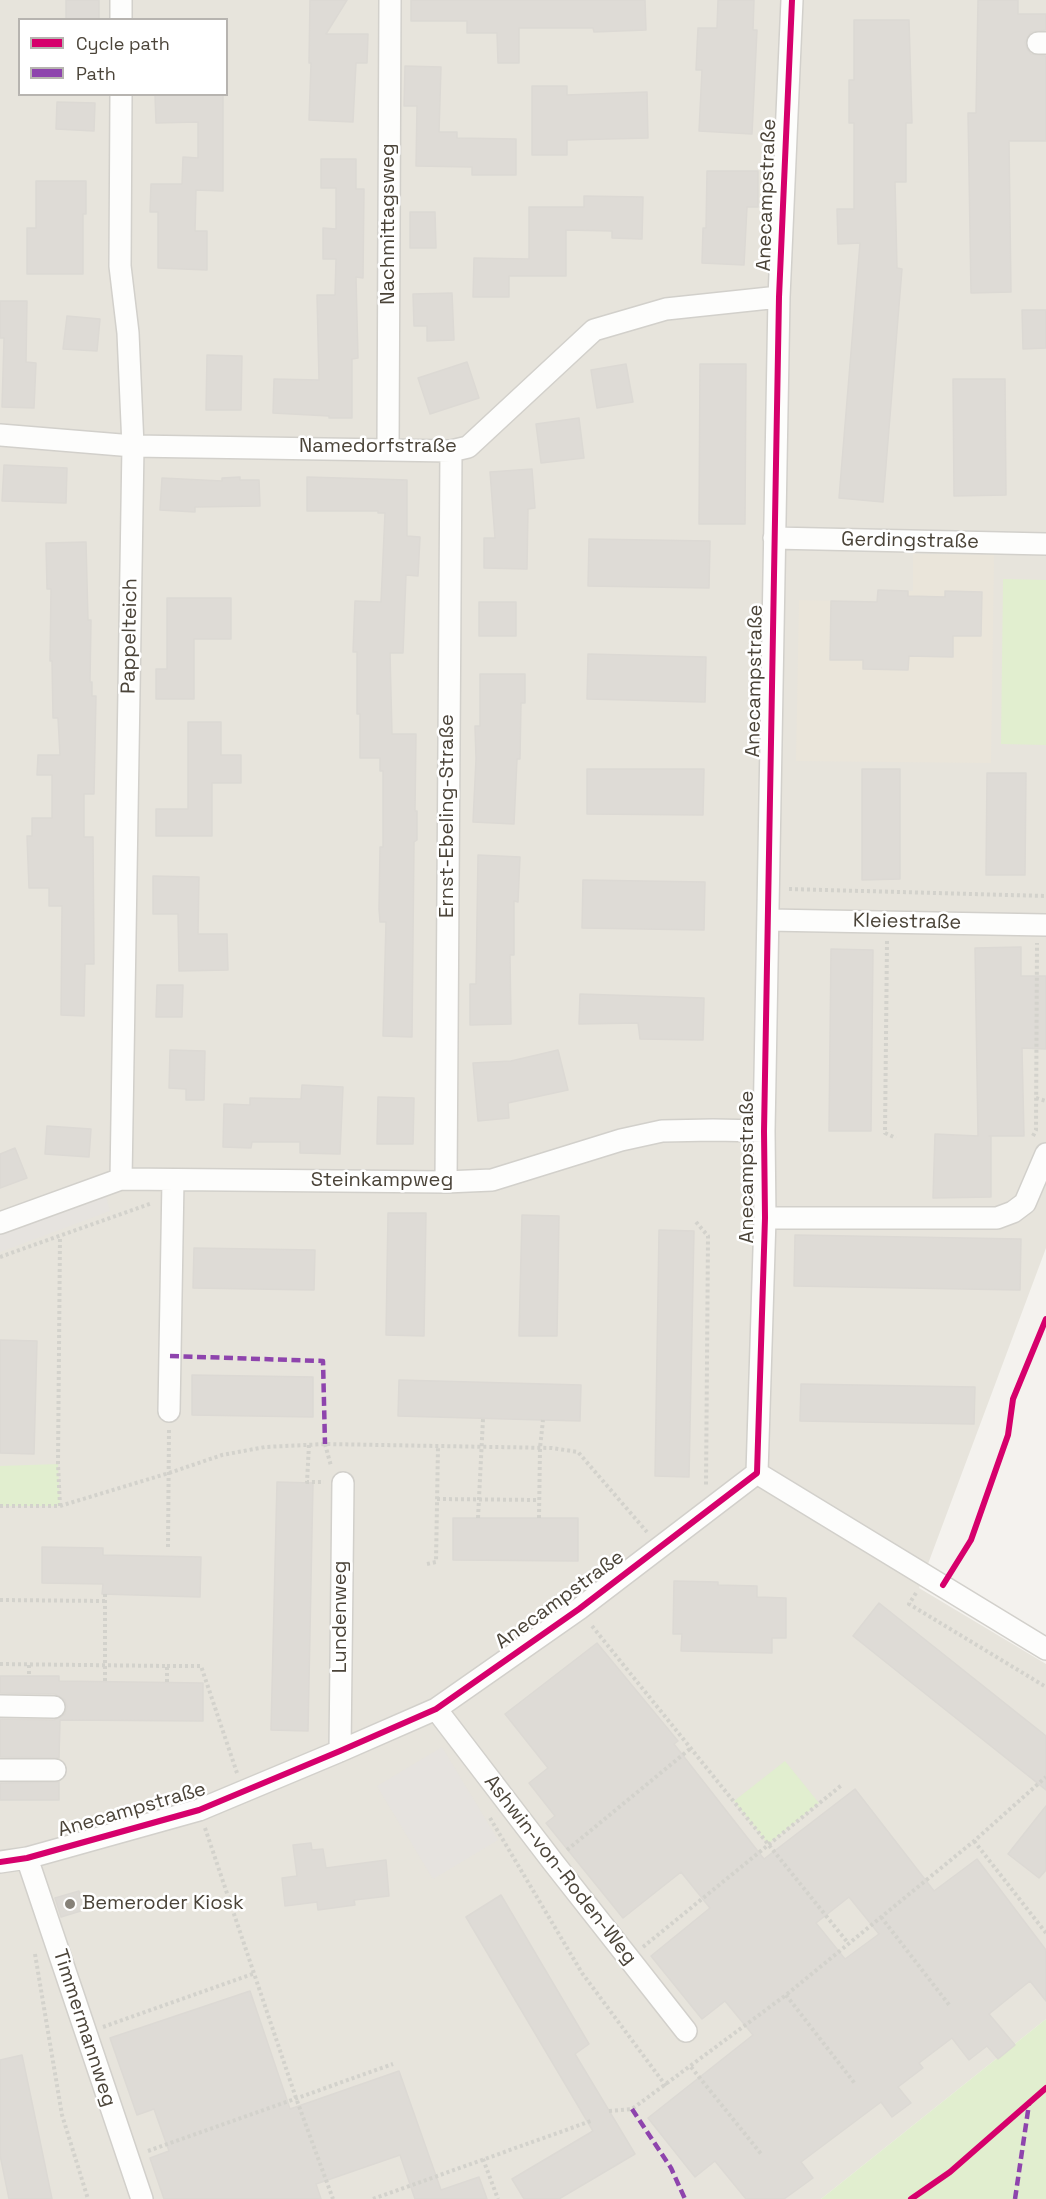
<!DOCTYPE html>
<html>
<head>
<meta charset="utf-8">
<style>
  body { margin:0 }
  #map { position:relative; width:1046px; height:2199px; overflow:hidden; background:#f4f2ee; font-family:"Space Grotesk",sans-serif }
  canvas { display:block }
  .legend { position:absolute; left:18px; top:18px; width:210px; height:78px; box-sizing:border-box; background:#fff; border:2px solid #b7b4b0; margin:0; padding:8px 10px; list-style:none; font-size:18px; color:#4b4439 }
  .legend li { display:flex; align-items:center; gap:12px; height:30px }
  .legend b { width:30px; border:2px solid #b7b4b0 }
</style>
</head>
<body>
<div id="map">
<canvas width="1046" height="2199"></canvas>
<ul class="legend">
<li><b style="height:8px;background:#d6006c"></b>Cycle path</li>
<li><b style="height:8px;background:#8e44ad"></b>Path</li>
</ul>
</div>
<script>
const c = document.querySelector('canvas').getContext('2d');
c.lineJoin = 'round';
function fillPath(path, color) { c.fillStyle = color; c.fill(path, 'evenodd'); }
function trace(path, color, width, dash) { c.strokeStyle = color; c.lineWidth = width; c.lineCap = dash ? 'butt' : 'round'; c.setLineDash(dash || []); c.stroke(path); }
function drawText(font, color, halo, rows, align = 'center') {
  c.font = font + ' "Space Grotesk",sans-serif'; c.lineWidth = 5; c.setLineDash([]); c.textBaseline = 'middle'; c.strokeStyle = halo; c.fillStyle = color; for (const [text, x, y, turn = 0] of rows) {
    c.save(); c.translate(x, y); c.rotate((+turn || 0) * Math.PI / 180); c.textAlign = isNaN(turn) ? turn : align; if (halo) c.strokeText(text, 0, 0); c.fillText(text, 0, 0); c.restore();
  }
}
fillPath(new Path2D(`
  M0,0H1046V1248L919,1588L1046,1664V2019L821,2199H0ZM20,20H226V94H20Z`), '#e7e4dc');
fillPath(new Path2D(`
  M913,554L994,555L991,763L796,761L799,600L877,602L878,590L913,591Z`), '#eae5da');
fillPath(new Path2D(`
  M1003,579L1046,580V745L1001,744Z
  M58,1464L60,1506H0V1466Z
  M785,1761L819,1803L768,1844L734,1801Z
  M1046,2019V2199H821Z`), '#e1eecf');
fillPath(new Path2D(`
  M105,1193L110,1211L0,1252V1232Z
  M442,1747L498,1840L433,1879L377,1786Z`), '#e6e3df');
const building = new Path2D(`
  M66,0H99V20H66Z
  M310,0H347L326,34H368L367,63H356L353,122L309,120L311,63H309Z
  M411,0H645L646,30L594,32L593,28H519V63H498L497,33H467V21H411Z
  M718,0H754L753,30H757L752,134L699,131L702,70H696L698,28H717Z
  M978,0H1018V14H1046V30L1031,32L1025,42L1027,49L1031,54L1046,56V141H1009L1011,292L971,293L968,113H976Z
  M854,20H909L912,123H906V182H895L897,268L902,269L883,502L839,498L860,243L838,244L837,209H854V123H849V80H854Z
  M405,66L441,67L439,132H457V138L516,139V175H472V167L416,166L417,106H404Z
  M532,86H567V95L647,92L648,138L567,140V155H532Z
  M223,94V191L196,190L195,231H207V270L158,268V212H150L151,184H182L183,157L198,158V122L156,123L155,95Z
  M57,102L95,103L94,131L56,129Z
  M321,159H356V189H364L363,278L356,277L358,358L352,359V418H329V416L273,413L274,379L319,380L317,295H335L336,259H323V228L336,229V188H321Z
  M707,171H758V207H747L744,265L702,263L703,228H706Z
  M36,181H86V214H83V274H27V228H36Z
  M584,196L643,197L642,239L612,238V231L566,230V276H509V297H473L474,258L529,259V207H584Z
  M410,212H435L436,248H410Z
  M452,293L454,340L427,341V326H414L413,294Z
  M0,301H27L26,362L36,363L34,408L2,407L4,338H0Z
  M1022,310H1046V348L1023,349Z
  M67,316L100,319L97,351L63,349Z
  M207,355L242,356L241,410H206Z
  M467,362L479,398L430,414L418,378Z
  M626,364L633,402L597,408L591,370Z
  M700,364H746L745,524H699Z
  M953,379H1005L1006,495L954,496Z
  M579,418L584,458L541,463L536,424Z
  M4,465L67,468L66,503L2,501Z
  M532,469L535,508L528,509L527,569L484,568V538H495L490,472Z
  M240,477V480H259L260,506L195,507V512L160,510L162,478L222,481V478Z
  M307,477L407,480V536L420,537L418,576L406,575L403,653H390L392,734H416L415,811H417V840L414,842L412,1037L383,1036L386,922H380L379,909L380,847H383V771H380V758H360V714H357V652H353L355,601L381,602L385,513H378V511H307Z
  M589,539L710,541L709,588L588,586Z
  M86,542L88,620H91L90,682H92V696H96L94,794H84V837H93L94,964H85L84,1016L61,1015L62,906H49V888H29L27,836H32V818H52V775H37L38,755H60L58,718H53L52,661H50L51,589H47L46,543Z
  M878,590L908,591V596L945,597V591L982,592L981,636H953V657L909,656L908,670L863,669V660H830L831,601L877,602Z
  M167,598H231V639H194V699H156V669H167Z
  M479,602H516V636H479Z
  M588,654L706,657L705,702L587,699Z
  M480,674H525V703H521L520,759H517L514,824L473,822L476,759L475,726H480Z
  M188,722H221V755H241V783H212V836H156V809H188Z
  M587,769H704L703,815L587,814Z
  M862,769H900V879L862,880Z
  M987,773H1026L1025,875H986Z
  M478,855L520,857L518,902L514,901V955H510L511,1024L470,1025V984H476Z
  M153,876L199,877L198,934H227L228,970L179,971L178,914H153Z
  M583,880L705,882L704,930L582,928Z
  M1021,947V976H1046V1049L1022,1048L1024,1136H989H991V1197L933,1198L935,1134L978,1136L975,948Z
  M831,949L873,950L871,1131H829Z
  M157,985H183L182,1017H156Z
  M580,994L704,998L703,1040L640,1039L638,1023L579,1024Z
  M170,1050L205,1051L204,1100H186V1089L169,1088Z
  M558,1050L568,1090L508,1103L509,1118L478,1121L473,1063L511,1061Z
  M302,1085L343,1087L340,1154L300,1153V1142H252L251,1148L223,1147L224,1104L250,1105V1098L301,1099Z
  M378,1097L414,1098L413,1144H377Z
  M47,1126L91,1129L89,1157L45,1154Z
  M15,1148L27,1178L0,1188V1154Z
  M388,1213H426L424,1336L386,1335Z
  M522,1215L559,1216L557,1336H519Z
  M659,1230L694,1231L689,1477L655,1476Z
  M795,1235L1021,1239L1020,1290L794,1286Z
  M194,1248L315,1250L314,1290L193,1288Z
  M0,1340L37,1341L34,1454L0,1453Z
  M192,1375L313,1377V1417L192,1415Z
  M399,1380L581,1385L580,1421L398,1416Z
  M801,1384L975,1387L974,1424L800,1421Z
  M277,1482L313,1483L308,1731L271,1730Z
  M453,1518H578V1561L453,1560Z
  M42,1547L103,1548V1555L201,1557L200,1597L102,1594L103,1584L42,1583Z
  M674,1581L718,1582V1585L757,1586V1597L786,1598V1638H772V1653L681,1651L682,1634H673Z
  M879,1603L1046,1736V1790L853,1636Z
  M597,1643L678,1741L674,1744L764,1859L855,1789L934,1891L977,1859L1046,1950V2001L1030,1981L989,2014L1015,2045L998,2059L987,2046L969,2060L952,2038L919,2063L923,2068L898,2087L911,2103L892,2117L881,2102L801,2162L813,2178L784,2199H746L715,2161L695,2177L648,2118L753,2035L725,2001L702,2019L651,1956L710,1908L681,1872L623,1918L546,1823L555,1816L529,1783L548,1768L505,1714ZM849,1897L879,1934L845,1959L816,1923Z
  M0,1676H59V1681L203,1683V1721L60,1720L59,1758L0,1757V1719L54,1720L65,1714L67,1707L65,1700L55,1694L0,1693Z
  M59,1782V1800H0V1783Z
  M1046,1806V1870L1039,1878L1008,1854Z
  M311,1843L312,1850L323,1849L326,1868L386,1860L389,1896L354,1900L355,1905L318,1910L317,1902L285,1906L282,1878L297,1876L293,1845Z
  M79,1891L84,1910L61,1917L55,1898Z
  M501,1895L589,2044L575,2054L635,2154L559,2199H524L512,2179L593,2131L466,1917Z
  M250,1991L290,2109L399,2071L441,2190L479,2177L487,2199H415L400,2155L316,2184L321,2199H164L150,2158L169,2151L154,2109L137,2115L110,2038Z
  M22,2055L34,2112L52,2199H9L0,2155V2060Z`);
fillPath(building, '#dedbd6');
trace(building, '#dcd9d4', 1.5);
const minor = new Path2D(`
  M121,20V0
  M1038,43H1046
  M0,435L133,446L451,451L468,447L594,330L666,309L779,297
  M388,449L390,0
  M774,538L1046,544
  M768,920L1046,925
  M121,1179L133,446L128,333L120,266L121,94
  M446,1182L451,451
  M765,1218H997L1013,1212L1025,1203L1046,1154
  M0,1223L121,1179L446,1182L492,1180L621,1140L662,1131L713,1130L764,1131
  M169,1411L173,1180
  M757,1473L1046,1649
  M0,1706L54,1707
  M436,1709L553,1862L686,2031
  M340,1751L343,1483
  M0,1770H55
  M27,1858L142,2199
  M0,1862L27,1858L199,1810L340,1751L436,1709L579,1609L757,1473L765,1218L764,1131L779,297L792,0`);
trace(minor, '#d2d0cb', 24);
trace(new Path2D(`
  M789,889L1046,896
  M887,941L885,1133L896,1138
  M1036,1098L1046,1101
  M1033,1136L1036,1130L1037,943
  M696,1222L708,1236L706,1487
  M0,1257L152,1203
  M325,1444L331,1466
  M309,1445L307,1482H324
  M437,1499L539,1500
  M0,1506H60L169,1473L222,1455L265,1447L325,1444L552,1448L578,1452L647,1532
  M60,1506L58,1464L60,1236
  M478,1518L483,1419
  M539,1518L540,1448L543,1420
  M168,1547L169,1430
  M427,1564L436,1562L438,1446
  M916,1593L909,1604L1046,1687
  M105,1594V1682
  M0,1600L105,1601
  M592,1626L848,1943
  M0,1664L167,1666V1682
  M29,1665V1676
  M167,1666H201L237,1773
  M490,1818L582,1973L666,2086
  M205,1828L296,2098L333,2199
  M974,1841L1046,1933
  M567,1850L691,1748
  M881,1917L950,2006
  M643,1947L843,1784
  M35,1954L62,2115L88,2199
  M786,1995L856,2085
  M103,2027L255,1973
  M691,2067L762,2155
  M609,2111L632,2109L786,1995L974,1841L1046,1777
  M148,2151L393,2064
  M483,2159L498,2199
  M373,2199L591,2121`), '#d3d2cc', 4, [3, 3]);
trace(minor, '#fdfdfc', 21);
trace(new Path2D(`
  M170,1356L323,1361L325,1444
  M632,2109L671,2168L685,2199
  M1015,2199L1029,2104`), '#8e44ad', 4.5, [9, 4.5]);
trace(new Path2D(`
  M943,1585L971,1540L1008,1435L1013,1399L1046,1319
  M0,1862L27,1858L199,1810L340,1751L436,1709L579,1609L757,1473L765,1218L764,1131L779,297L792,0
  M911,2199L950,2172L1046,2088`), '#d6006c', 6);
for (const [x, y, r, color] of [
  [70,1904,6,"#868178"]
]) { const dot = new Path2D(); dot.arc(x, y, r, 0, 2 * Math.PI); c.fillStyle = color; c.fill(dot); trace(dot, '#fff', 2); }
drawText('20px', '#4b4439', '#fff', [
  ["Anecampstraße",767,195,-88],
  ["Nachmittagsweg",389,224,-90],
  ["Namedorfstraße",378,447],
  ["Gerdingstraße",910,541,1],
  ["Pappelteich",130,636,-89],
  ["Anecampstraße",755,681,-89],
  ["Ernst-Ebeling-Straße",448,816,-90],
  ["Kleiestraße",907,922,1],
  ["Anecampstraße",748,1167,-90],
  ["Steinkampweg",382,1181],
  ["Anecampstraße",560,1600,-36],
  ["Lundenweg",341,1617,-90],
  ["Anecampstraße",132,1810,-16],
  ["Ashwin-von-Roden-Weg",560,1870,52],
  ["Timmermannweg",84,2028,72]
]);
drawText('20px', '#4b4439', '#fff', [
  ["Bemeroder Kiosk",82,1904]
], 'left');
</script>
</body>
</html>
